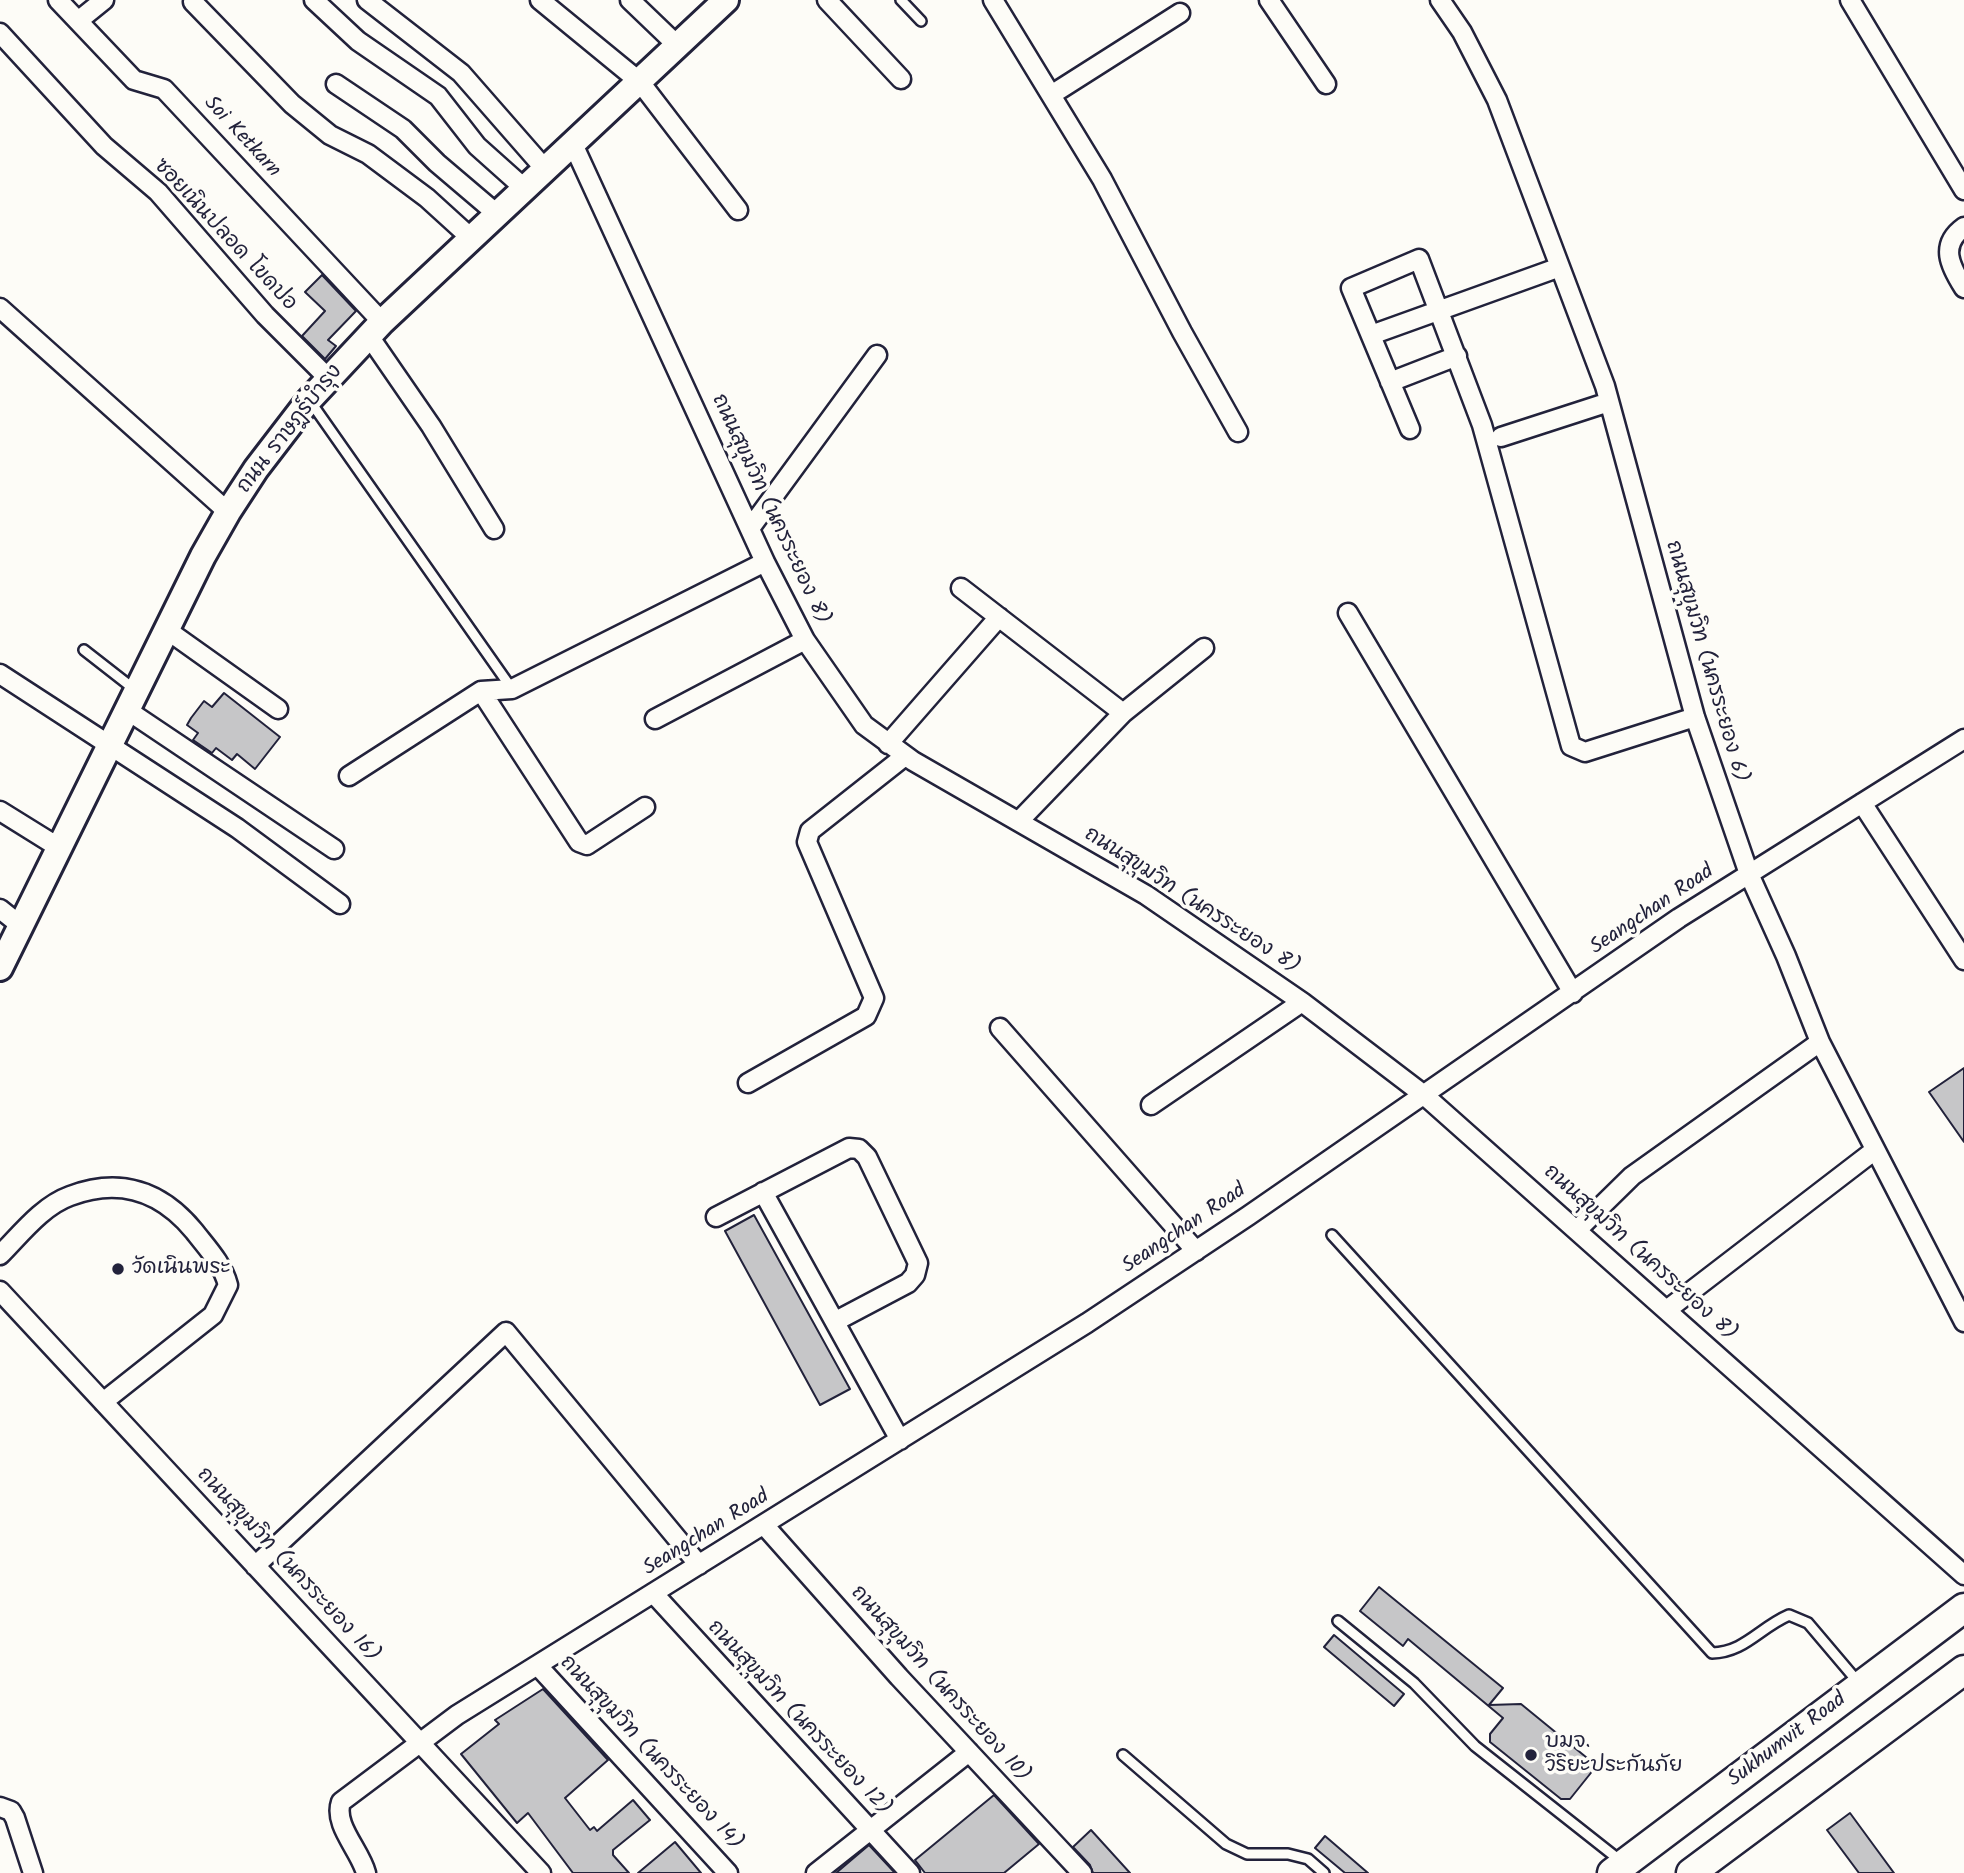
<!DOCTYPE html>
<html>
<head>
<meta charset="utf-8">
<style>
  body { margin:0 }
  canvas { display:block; background:#fdfcf7 }
</style>
</head>
<body>
<canvas width="1964" height="1873"></canvas>
<script>
const c = document.querySelector('canvas').getContext('2d');
c.lineJoin = 'round';
function fillPath(path, color) { c.fillStyle = color; c.fill(path, 'evenodd'); }
function trace(path, color, width, dash) { c.strokeStyle = color; c.lineWidth = width; c.lineCap = dash ? 'butt' : 'round'; c.setLineDash(dash || []); c.stroke(path); }
function drawText(font, color, halo, rows, align = 'center') {
  c.font = font + ' Kalam,"Playpen Sans Thai",sans-serif'; c.lineWidth = 7; c.setLineDash([]); c.textBaseline = 'middle'; c.strokeStyle = halo; c.fillStyle = color; for (const [text, x, y, turn = 0] of rows) {
    c.save(); c.translate(x, y); c.rotate((+turn || 0) * Math.PI / 180); c.textAlign = isNaN(turn) ? turn : align; if (halo) c.strokeText(text, 0, 0); c.fillText(text, 0, 0); c.restore();
  }
}
const building = new Path2D(`
  M322,275L356,311L328,340L336,346L325,359L302,336L325,311L305,292Z
  M224,693L280,737L255,769L237,754L232,760L216,748L212,753L193,740L198,733L187,725L191,718L204,701L212,707Z
  M1964,1068V1142L1929,1092Z
  M754,1215L850,1389L820,1405L725,1231Z
  M1379,1587L1503,1688L1489,1705L1521,1704L1592,1762L1594,1769L1570,1799H1561L1490,1742V1734L1503,1718L1408,1639L1403,1646L1360,1611Z
  M1334,1635L1404,1694L1394,1706L1324,1647Z
  M543,1689L608,1760L565,1798L590,1830L594,1827L597,1831L633,1800L650,1820L613,1850V1855L629,1873H573L528,1813L517,1823L461,1754L499,1724L495,1720Z
  M994,1795L1039,1844L1004,1873H925L915,1860Z
  M1850,1813L1894,1873H1859L1827,1830Z
  M1091,1830L1130,1873H1093L1090,1865L1073,1847Z
  M1325,1836L1368,1873H1345L1315,1848Z
  M675,1842L701,1873H638Z
  M869,1845L895,1873H836L856,1856Z`);
fillPath(building, '#c6c6c8');
trace(building, '#22223b', 2);
const lane = new Path2D(`
  M901,0L921,21
  M310,401L512,689
  M84,650L134,689
  M1332,1235L1712,1653C1745,1652 1759,1628 1789,1615L1808,1623L1858,1682
  M1338,1621L1414,1683L1475,1746L1622,1862
  M1123,1755L1226,1844L1247,1854H1288L1308,1859L1324,1873`);
const street = new Path2D(`
  M58,0L134,80L164,89L382,322
  M314,0L358,41L438,96L477,146L524,188
  M367,0L461,73L545,169
  M540,0L640,82L738,210
  M630,0L679,47
  M827,0L901,79
  M993,0L1102,179L1182,332L1238,432
  M1269,0L1326,84
  M1440,0L1462,32L1497,100L1605,386L1695,717L1749,874L1786,956L1820,1042L1964,1322
  M1850,0L1964,190
  M193,2L292,104L330,135L368,154L427,198L471,238
  M78,21L104,0
  M0,33L104,146L158,192L265,315L328,378
  M336,84L403,129L437,163L497,214
  M1051,95L1180,13
  M573,144L765,562L805,640L864,725L913,761L1146,895L1302,1002L1424,1095L1964,1575
  M1964,227C1939,245 1950,266 1964,288
  M0,308L228,512
  M1371,335L1560,267
  M369,336L431,426L494,529
  M1390,382L1457,356
  M1410,429L1351,288L1419,259L1482,425L1571,746L1585,752L1695,717
  M1501,437L1609,402
  M751,527L877,355
  M961,588L1123,713
  M1348,613L1573,993
  M167,630L278,709
  M0,674L237,828L340,904
  M481,691L579,842L587,845L645,807
  M127,710L334,849
  M655,719L805,640
  M888,744L999,617
  M349,776L481,691L512,689L765,562
  M1862,803L1964,960
  M0,811L58,847
  M1019,821L1123,713L1204,648
  M0,909L20,925
  M1000,1028L1196,1251
  M748,1083L866,1016L874,998L807,842L810,831L905,756
  M1151,1105L1302,1002
  M763,1192L900,1440
  M716,1217L849,1148L859,1149L867,1157L918,1263L915,1275L908,1283L836,1321
  M1578,1229L1632,1176L1820,1042
  M0,1255C20,1235 42,1206 70,1196C120,1177 161,1191 194,1231C208,1249 222,1263 228,1285L213,1315L103,1402
  M0,1291L541,1873
  M1668,1309L1875,1150
  M764,1525L899,1677L1082,1873
  M255,1566L506,1332L699,1565
  M654,1594L910,1873
  M538,1666L728,1873
  M0,1807L11,1811L15,1818L33,1873
  M366,1873C360,1850 333,1825 341,1802L457,1715L1087,1323L1248,1216L1679,918L1964,739
  M816,1873L969,1752`);
const secondary = new Path2D(`
  M0,968L203,556L228,512L256,469L309,400L382,322L726,0`);
const primary = new Path2D(`
  M1612,1873L1964,1608
  M1691,1873L1964,1670`);
trace(lane, '#22223b', 14);
trace(street, '#22223b', 23);
trace(secondary, '#22223b', 30);
trace(primary, '#22223b', 33);
trace(lane, '#fdfcf7', 9);
trace(street, '#fdfcf7', 18);
trace(secondary, '#fdfcf7', 24);
trace(primary, '#fdfcf7', 28);
for (const [x, y, r, color] of [
  [118,1269,7,"#22223b"],
  [1531,1755,7,"#22223b"]
]) { const dot = new Path2D(); dot.arc(x, y, r, 0, 2 * Math.PI); c.fillStyle = color; c.fill(dot); trace(dot, '#fdfcf7', 2.5); }
drawText('21px', '#22223b', '#fdfcf7', [
  ["Soi Ketkarn",241,138,47],
  ["ซอยเนินปลอด โขดปอ",224,236,47],
  ["ถนน ราษฎร์บำรุง",291,430,-52],
  ["ถนนสุขุมวิท (นครระยอง 8)",769,510,65],
  ["ถนนสุขุมวิท (นครระยอง 6)",1705,662,74],
  ["ถนนสุขุมวิท (นครระยอง 8)",1191,902,33],
  ["Seangchan Road",1653,911,-34],
  ["Seangchan Road",1185,1230,-34],
  ["ถนนสุขุมวิท (นครระยอง 8)",1639,1254,42],
  ["Seangchan Road",707,1534,-32],
  ["ถนนสุขุมวิท (นครระยอง 16)",287,1566,47],
  ["ถนนสุขุมวิท (นครระยอง 10)",939,1685,48],
  ["ถนนสุขุมวิท (นครระยอง 12)",798,1719,47],
  ["Sukhumvit Road",1788,1741,-37],
  ["ถนนสุขุมวิท (นครระยอง 14)",650,1754,47]
]);
drawText('21px', '#22223b', '#fdfcf7', [
  ["วัดเนินพระ",132,1269],
  ["บมจ.",1545,1743],
  ["วิริยะประกันภัย",1545,1767]
], 'left');
</script>
</body>
</html>
